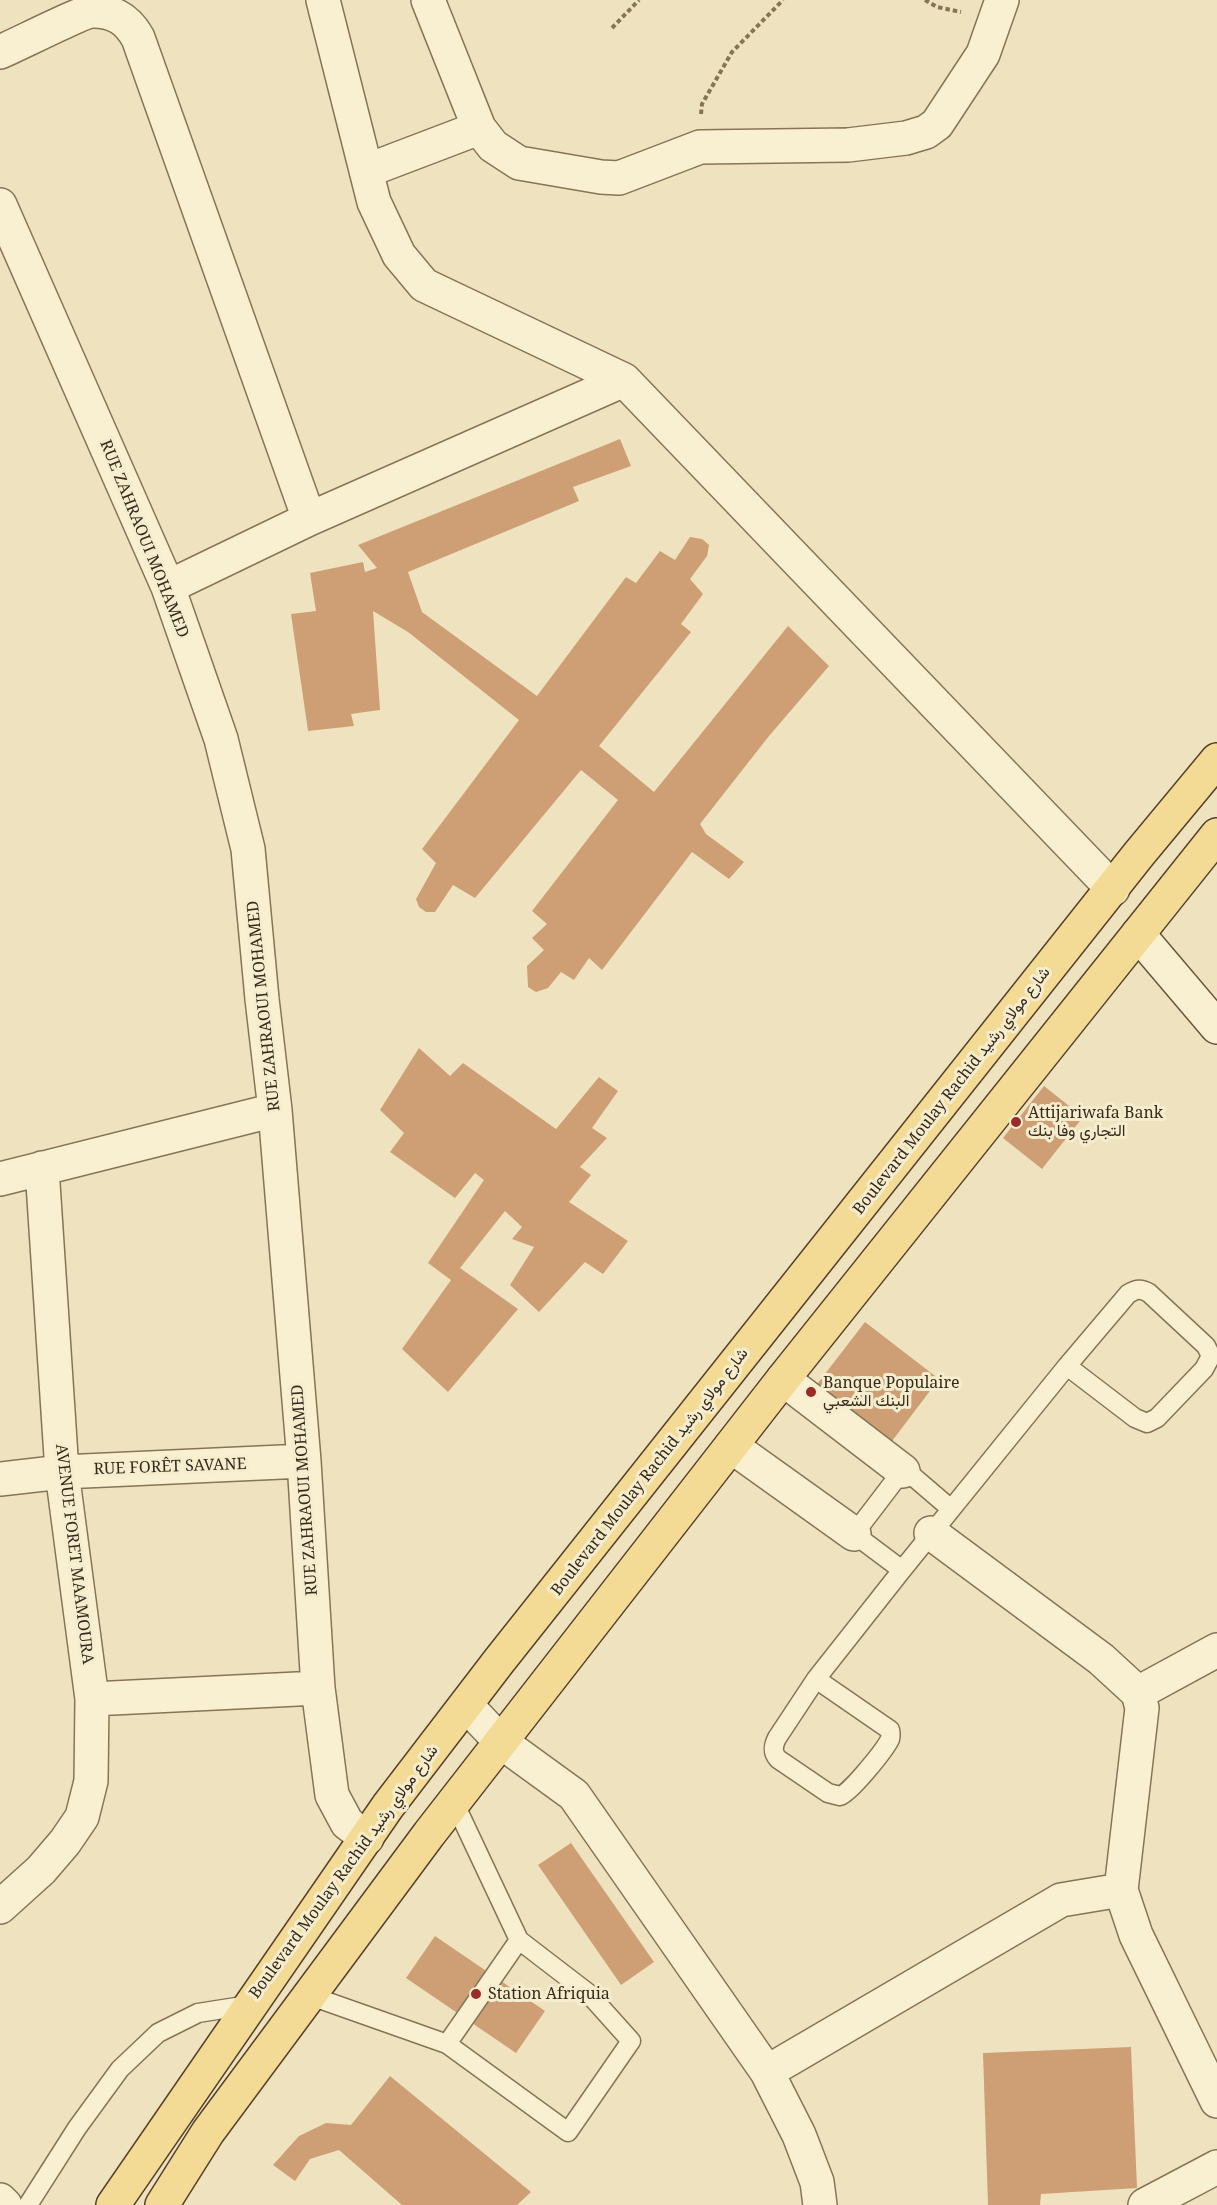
<!DOCTYPE html>
<html>
<head>
<meta charset="utf-8">
<style>
  body { margin:0 }
  canvas { display:block; background:#efe3bf }
</style>
</head>
<body>
<canvas width="1217" height="2205"></canvas>
<script>
const c = document.querySelector('canvas').getContext('2d');
c.lineJoin = 'round';
function fillPath(path, color) { c.fillStyle = color; c.fill(path, 'evenodd'); }
function trace(path, color, width, dash) { c.strokeStyle = color; c.lineWidth = width; c.lineCap = dash ? 'butt' : 'round'; c.setLineDash(dash || []); c.stroke(path); }
function drawText(font, color, halo, rows, align = 'center') {
  c.font = font + ' "Noto Serif",Vazirmatn,serif'; c.lineWidth = 6; c.setLineDash([]); c.textBaseline = 'middle'; c.strokeStyle = halo; c.fillStyle = color; for (const [text, x, y, turn = 0] of rows) {
    c.save(); c.translate(x, y); c.rotate((+turn || 0) * Math.PI / 180); c.textAlign = isNaN(turn) ? turn : align; if (halo) c.strokeText(text, 0, 0); c.fillText(text, 0, 0); c.restore();
  }
}
fillPath(new Path2D(`
  M620,439L631,466L573,487L579,501L408,572L422,612L537,696L626,577L636,583L660,551L675,560L690,537L702,539L709,545L707,556L690,579L703,594L681,624L691,632L599,746L654,792L788,626L829,666L769,736L700,824L706,834L744,862L729,879L692,852L602,970L589,958L574,980L561,972L548,988L536,992L528,987L527,966L544,950L532,938L547,924L532,911L618,800L581,770L475,898L453,885L435,912H426L419,907L416,899L436,863L422,849L519,720L408,632L373,611L380,710L351,714L354,726L308,731L291,614L316,611L310,573L363,562L365,572L377,568L358,545Z
  M419,1048L450,1076L463,1063L556,1129L599,1077L618,1091L592,1128L607,1138L580,1167L591,1175L569,1202L628,1241L603,1274L585,1262L539,1312L510,1285L534,1247L512,1239L522,1227L505,1211L460,1268L518,1309L448,1392L402,1349L451,1280L428,1263L484,1180L475,1173L455,1198L390,1152L404,1133L380,1110Z
  M1044,1086L1083,1117L1042,1169L1003,1138Z
  M865,1322L939,1379L886,1449L811,1392Z
  M571,1843L654,1962L621,1985L538,1865Z
  M435,1936L545,2011L516,2053L406,1978Z
  M1131,2047L1137,2188L1041,2194L1040,2205H988L983,2053Z
  M390,2076L531,2192L517,2205H402L339,2150L310,2159L295,2181L273,2165L299,2136L326,2123L351,2125Z`), '#ce9f74');
const lane = new Path2D(`
  M902,1570L854,1534L899,1475L903,1471L909,1473L951,1509
  M816,1679L890,1730C891,1734 891,1735 890,1739C885,1750 850,1793 840,1796L828,1793L778,1759C772,1752 773,1746 777,1738L816,1679L902,1570L1067,1366L1128,1294C1136,1289 1141,1288 1149,1293L1206,1346L1211,1356L1204,1369L1157,1418L1147,1423L1135,1418L1067,1366
  M311,1996L447,2044L519,1940L454,1802
  M447,2044L568,2132L631,2041L588,1993L519,1940
  M28,2205L77,2128L120,2069L158,2033L198,2013L249,2005`);
const street = new Path2D(`
  M323,0L374,202L399,255L424,285L624,380L1113,889
  M428,0L479,128L493,146L519,163L601,177L619,178L700,147L848,145L906,138L926,132L937,124L983,54L1002,0
  M0,52C15,46 83,11 93,11C115,11 128,20 138,38L309,519
  M366,171L479,128
  M0,205L168,587L221,739L248,849L262,999L275,1110L304,1461L318,1688L332,1795L347,1823L367,1838
  M168,587L309,519L624,380
  M0,1179L275,1110
  M783,1379L903,1471
  M731,1446L854,1534
  M0,1479L62,1472L304,1461
  M931,1533L1101,1659L1138,1693L1142,1708L1121,1890L1136,1935L1217,2101
  M1138,1693L1217,1650
  M92,1699L318,1688
  M466,1705L501,1742L574,1795L767,2072L799,2135L817,2182L820,2205
  M0,1907L41,1870L65,1842L82,1817L91,1781L92,1699L62,1472L42,1168
  M767,2072L1061,1900L1121,1890
  M0,2200L5,2205
  M1145,2205L1217,2167`);
const secondary = new Path2D(`
  M1138,934L1217,1027`);
const primary = new Path2D(`
  M113,2205L388,1806L499,1661L1139,854L1217,760
  M162,2205L208,2132L429,1834L783,1379L1217,835`);
trace(lane, '#877457', 21);
trace(street, '#877457', 36);
trace(secondary, '#69553b', 36);
trace(primary, '#55412c', 36);
trace(new Path2D(`
  M925,0L937,7L961,12
  M612,28L639,0
  M701,114L702,104L732,52L783,0`), '#877457', 4, [4.5, 3]);
trace(lane, '#f9f0d2', 18);
trace(street, '#f9f0d2', 33);
trace(secondary, '#f9f0d2', 33);
trace(primary, '#f3db95', 33);
for (const [x, y, r, color] of [
  [1016,1122,6,"#982c26"],
  [811,1392,6,"#982c26"],
  [476,1994,6,"#982c26"]
]) { const dot = new Path2D(); dot.arc(x, y, r, 0, 2 * Math.PI); c.fillStyle = color; c.fill(dot); trace(dot, '#f6edcf', 2); }
drawText('16px', '#372a1c', '#f6edcf', [
  ["RUE ZAHRAOUI MOHAMED",144,539,68],
  ["RUE ZAHRAOUI MOHAMED",264,1006,-96],
  ["Boulevard Moulay Rachid شارع مولاي رشيد",952,1091,-52],
  ["RUE FORÊT SAVANE",170,1467,-2],
  ["Boulevard Moulay Rachid شارع مولاي رشيد",650,1472,-52],
  ["RUE ZAHRAOUI MOHAMED",305,1490,-94],
  ["AVENUE FORET MAAMOURA",74,1554,83],
  ["Boulevard Moulay Rachid شارع مولاي رشيد",344,1872,-54]
]);
drawText('16px', '#372a1c', '#f6edcf', [
  ["Attijariwafa Bank",1028,1113],
  ["التجاري وفا بنك",1028,1131],
  ["Banque Populaire",823,1383],
  ["البنك الشعبي",823,1401],
  ["Station Afriquia",488,1994]
], 'left');
</script>
</body>
</html>
